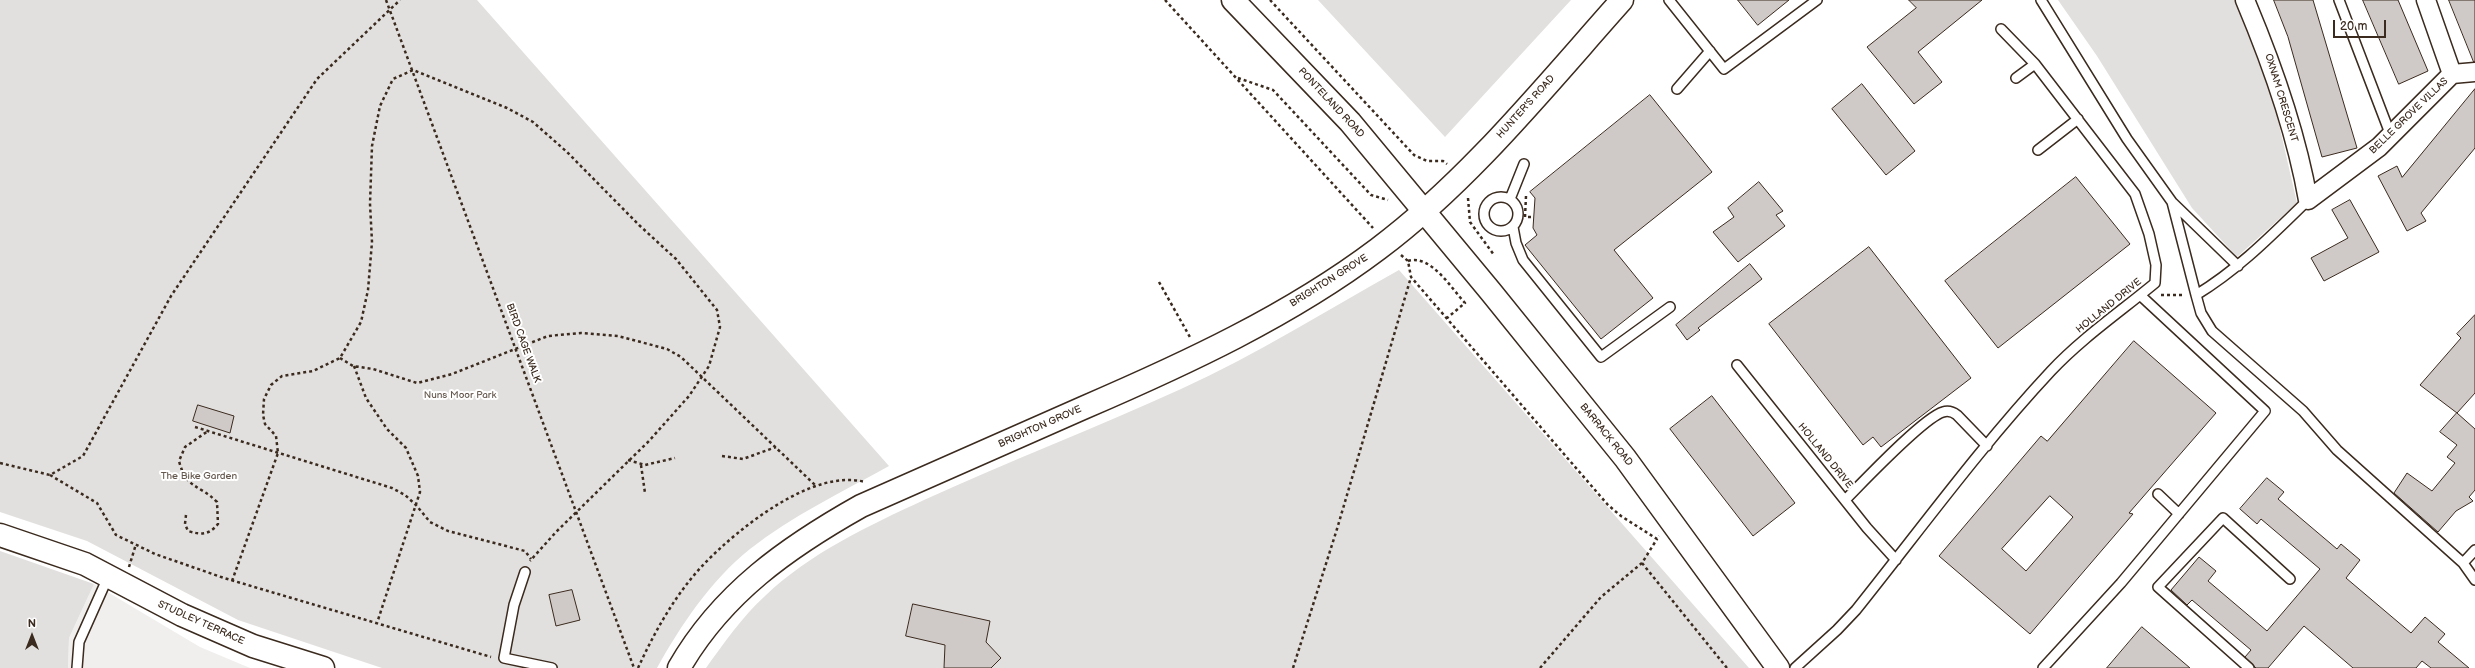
<!DOCTYPE html>
<html>
<head>
<meta charset="utf-8">
<style>
  body { margin:0 }
  #map { position:relative; width:2475px; height:668px; overflow:hidden; background:#fff; font-family:"Balsamiq Sans",sans-serif }
  canvas { display:block }
  .north { position:absolute; left:12px; top:616px; width:40px; height:40px; -webkit-text-stroke:3px #fff; paint-order:stroke; rotate:0deg; font-size:11px; font-weight:700; line-height:16px; text-align:center; color:#3b2a1e }
  .north::after { content:''; display:block; margin:auto; width:14px; height:18px; background:#3b2a1e; clip-path:polygon(50% 0,100% 100%,50% 72%,0 100%) }
  .scale { position:absolute; left:2333px; top:20px; width:53px; height:18px; box-sizing:border-box; border:2px solid #3b2a1e; border-top:0; padding-left:5px; font-size:12px; line-height:14px; white-space:nowrap; color:#3b2a1e; -webkit-text-stroke:3px #fff; paint-order:stroke }
</style>
</head>
<body>
<div id="map">
<canvas width="2475" height="668"></canvas>
<div class="north">N</div>
<div class="scale">20 m</div>
</div>
<script>
const c = document.querySelector('canvas').getContext('2d');
c.lineJoin = 'round';
function fillPath(path, color) { c.fillStyle = color; c.fill(path, 'evenodd'); }
function trace(path, color, width, dash) { c.strokeStyle = color; c.lineWidth = width; c.lineCap = dash ? 'butt' : 'round'; c.setLineDash(dash || []); c.stroke(path); }
function drawText(font, color, halo, rows, align = 'center') {
  c.font = font + ' "Balsamiq Sans",sans-serif'; c.lineWidth = 4; c.setLineDash([]); c.textBaseline = 'middle'; c.strokeStyle = halo; c.fillStyle = color; for (const [text, x, y, turn = 0] of rows) {
    c.save(); c.translate(x, y); c.rotate((+turn || 0) * Math.PI / 180); c.textAlign = isNaN(turn) ? turn : align; if (halo) c.strokeText(text, 0, 0); c.fillText(text, 0, 0); c.restore();
  }
}
fillPath(new Path2D(`
  M94,584L200,647L250,668H68L69,638Z`), '#f1efee');
fillPath(new Path2D(`
  M0,0H477L889,466C842,492 792,516 750,549C711,580 681,625 657,668H382L238,620L87,541L0,512Z
  M1318,0H1571L1445,137Z
  M2058,0H2236L2275,107L2297,203L2237,257L2192,208L2097,56Z
  M1399,270L1749,668H706C724,643 742,617 765,596C810,553 868,526 924,500C1009,461 1096,428 1181,389C1256,355 1327,310 1399,270Z
  M0,551L94,584L69,638L68,668H0Z`), '#e2e0de');
const building = new Path2D(`
  M1738,0H1789L1758,25Z
  M1909,0H1982L1918,52L1942,82L1914,104L1867,47L1916,8Z
  M2274,0H2313L2357,148L2322,157L2288,37Z
  M2363,0H2398L2428,71L2399,84Z
  M2449,0H2475V62H2474Z
  M1862,84L1915,151L1886,175L1832,109Z
  M2475,89V148L2421,213L2426,221L2407,231L2378,176L2397,166L2402,177Z
  M1650,95L1712,172L1614,250L1653,298L1601,339L1525,245L1537,235L1533,228L1535,198L1530,192Z
  M2076,177L2130,244L1998,348L1945,281Z
  M1759,182L1783,211L1776,215L1785,226L1738,262L1713,232L1734,217L1728,208Z
  M2350,200L2379,252L2324,281L2311,258L2348,238L2332,210Z
  M1869,247L1971,378L1881,447L1873,437L1863,445L1769,324Z
  M1750,264L1762,279L1698,328L1700,330L1687,340L1676,325Z
  M2475,315V393L2457,413L2420,385L2461,338L2457,334Z
  M2134,341L2216,413L2129,513L2133,514L2030,634L1939,556L2041,436L2047,441ZM2050,496L2073,517L2026,571L2002,549Z
  M1712,396L1795,503L1753,536L1670,429Z
  M198,405L234,416L230,433L193,421Z
  M2457,413L2475,429V490L2469,497L2473,501L2456,511L2438,532L2394,493L2407,473L2432,491L2455,463L2447,457L2457,445L2440,432Z
  M2267,478L2284,492L2278,499L2337,549L2341,544L2360,560L2346,578L2411,633L2425,617L2445,634L2438,642L2469,668H2431L2422,661L2416,668H2353L2304,626L2268,668H2256L2245,657L2251,650L2192,600L2187,605L2171,590L2199,557L2216,571L2208,581L2267,631L2320,569L2261,519L2257,524L2240,509Z
  M572,590L580,620L556,626L549,595Z
  M913,604L990,621L986,642L1001,658L991,668H944L945,645L906,636Z
  M2142,627L2190,668H2107Z`);
fillPath(building, '#cfcac7');
trace(building, '#3b2a1e', 1);
const lane = new Path2D(`
  M1669,0L1724,69L1817,0
  M2041,0L2127,139L2172,202L2196,295C2239,269 2272,235 2308,200
  M2339,0L2391,136
  M2016,78L2035,64
  M1677,89L1710,51
  M2038,150L2078,119
  M1484 214a17 17 0 1 1 34 0a17 17 0 1 1-34 0Z
  M1510,199L1524,164
  M2173,203L2238,266
  M1513,227L1516,243L1523,260L1601,357L1670,307
  M2196,295L2201,313L2212,331L2303,411L2337,450L2463,563L2475,580
  M1737,365L1867,528L1896,560
  M2158,494L2179,514
  M1845,500C1863,482 1923,418 1943,412C1949,410 1953,412 1957,415L1987,446
  M2463,563L2475,550
  M525,572L514,605L504,658L552,668
  M77,668L79,642L108,577
  M1795,668L1837,630L1856,610C1920,530 1981,446 2051,371C2082,338 2120,312 2155,283L2156,265L2149,234L2135,194L2035,64L2001,29
  M2043,668L2121,583L2265,411L2140,295
  M2249,668L2158,587L2223,518L2290,579`);
const street = new Path2D(`
  M2245,0C2272,64 2296,131 2308,200L2379,147L2452,74
  M2426,0L2452,74L2475,72`);
const secondary = new Path2D(`
  M0,535L85,564L182,615L253,646L323,668
  M679,668C722,593 788,547 861,506C935,473 1009,441 1083,408C1185,364 1289,316 1378,249C1469,181 1547,84 1622,0`);
const primary = new Path2D(`
  M1233,0L1350,122L1491,292L1625,458L1778,668`);
trace(lane, '#3b2a1e', 12);
trace(street, '#3b2a1e', 21);
trace(secondary, '#3b2a1e', 25);
trace(primary, '#3b2a1e', 25);
trace(new Path2D(`
  M386,0L634,668
  M1165,0L1373,228
  M1270,0L1414,155L1427,161H1443L1447,164
  M1238,78L1273,90L1371,195L1388,200
  M1526,196L1525,217H1533
  M1468,198L1470,222L1494,255
  M1401,255L1408,261L1411,277L1608,505L1621,516L1657,539L1659,536
  M1408,261C1431,254 1451,288 1465,303L1447,318
  M1159,282L1191,339
  M2161,295H2184
  M340,358L353,366L373,369L417,383L452,374L548,336L581,333L618,336L667,349L681,357L815,485
  M354,366L366,398L387,429L406,448L418,476L420,492L377,623
  M195,427L392,488L405,495L416,505L430,522L448,531L525,551L531,559
  M722,456L743,459L776,447
  M628,460L645,465L675,458
  M0,463L50,475L83,456L171,296L317,79L400,0
  M641,465L645,493
  M50,475L97,503L116,535L155,554L224,578L491,657
  M186,515L185,524L188,531C201,535 209,535 218,524L217,502C199,484 186,489 179,461L185,447L208,431
  M1642,563L1727,668
  M129,567L136,544
  M232,581L278,453L276,436L265,424L263,415L264,399L271,385L282,376L313,371L340,358L361,322L368,290L372,242L370,204L372,146L380,106L393,79L413,70L507,108L533,122L567,152L639,225L676,259L717,310L720,327L709,366L689,396L649,441L556,532L530,561
  M638,668C655,631 676,593 705,563C739,528 813,468 865,482
  M1293,668L1337,529L1411,277
  M1540,668L1601,597L1642,563L1657,539`), '#3b2a1e', 2.5, [3, 3]);
trace(lane, '#fff', 9);
trace(street, '#fff', 18);
trace(secondary, '#fff', 22);
trace(primary, '#fff', 22);
drawText('10px', '#3b2a1e', '#fff', [
  ["OXNAM CRESCENT",2281,98,73],
  ["PONTELAND ROAD",1331,103,47],
  ["HUNTER'S ROAD",1526,107,-48],
  ["BELLE GROVE VILLAS",2409,116,-44],
  ["BRIGHTON GROVE",1329,281,-32],
  ["HOLLAND DRIVE",2109,306,-39],
  ["BIRD CAGE WALK",523,343,70],
  ["BRIGHTON GROVE",1040,427,-24],
  ["BARRACK ROAD",1606,435,51],
  ["HOLLAND DRIVE",1825,456,51],
  ["STUDLEY TERRACE",201,623,24]
]);
drawText('10px', '#65584e', '#fff', [
  ["Nuns Moor Park",460,395],
  ["The Bike Garden",199,476]
]);
</script>
</body>
</html>
